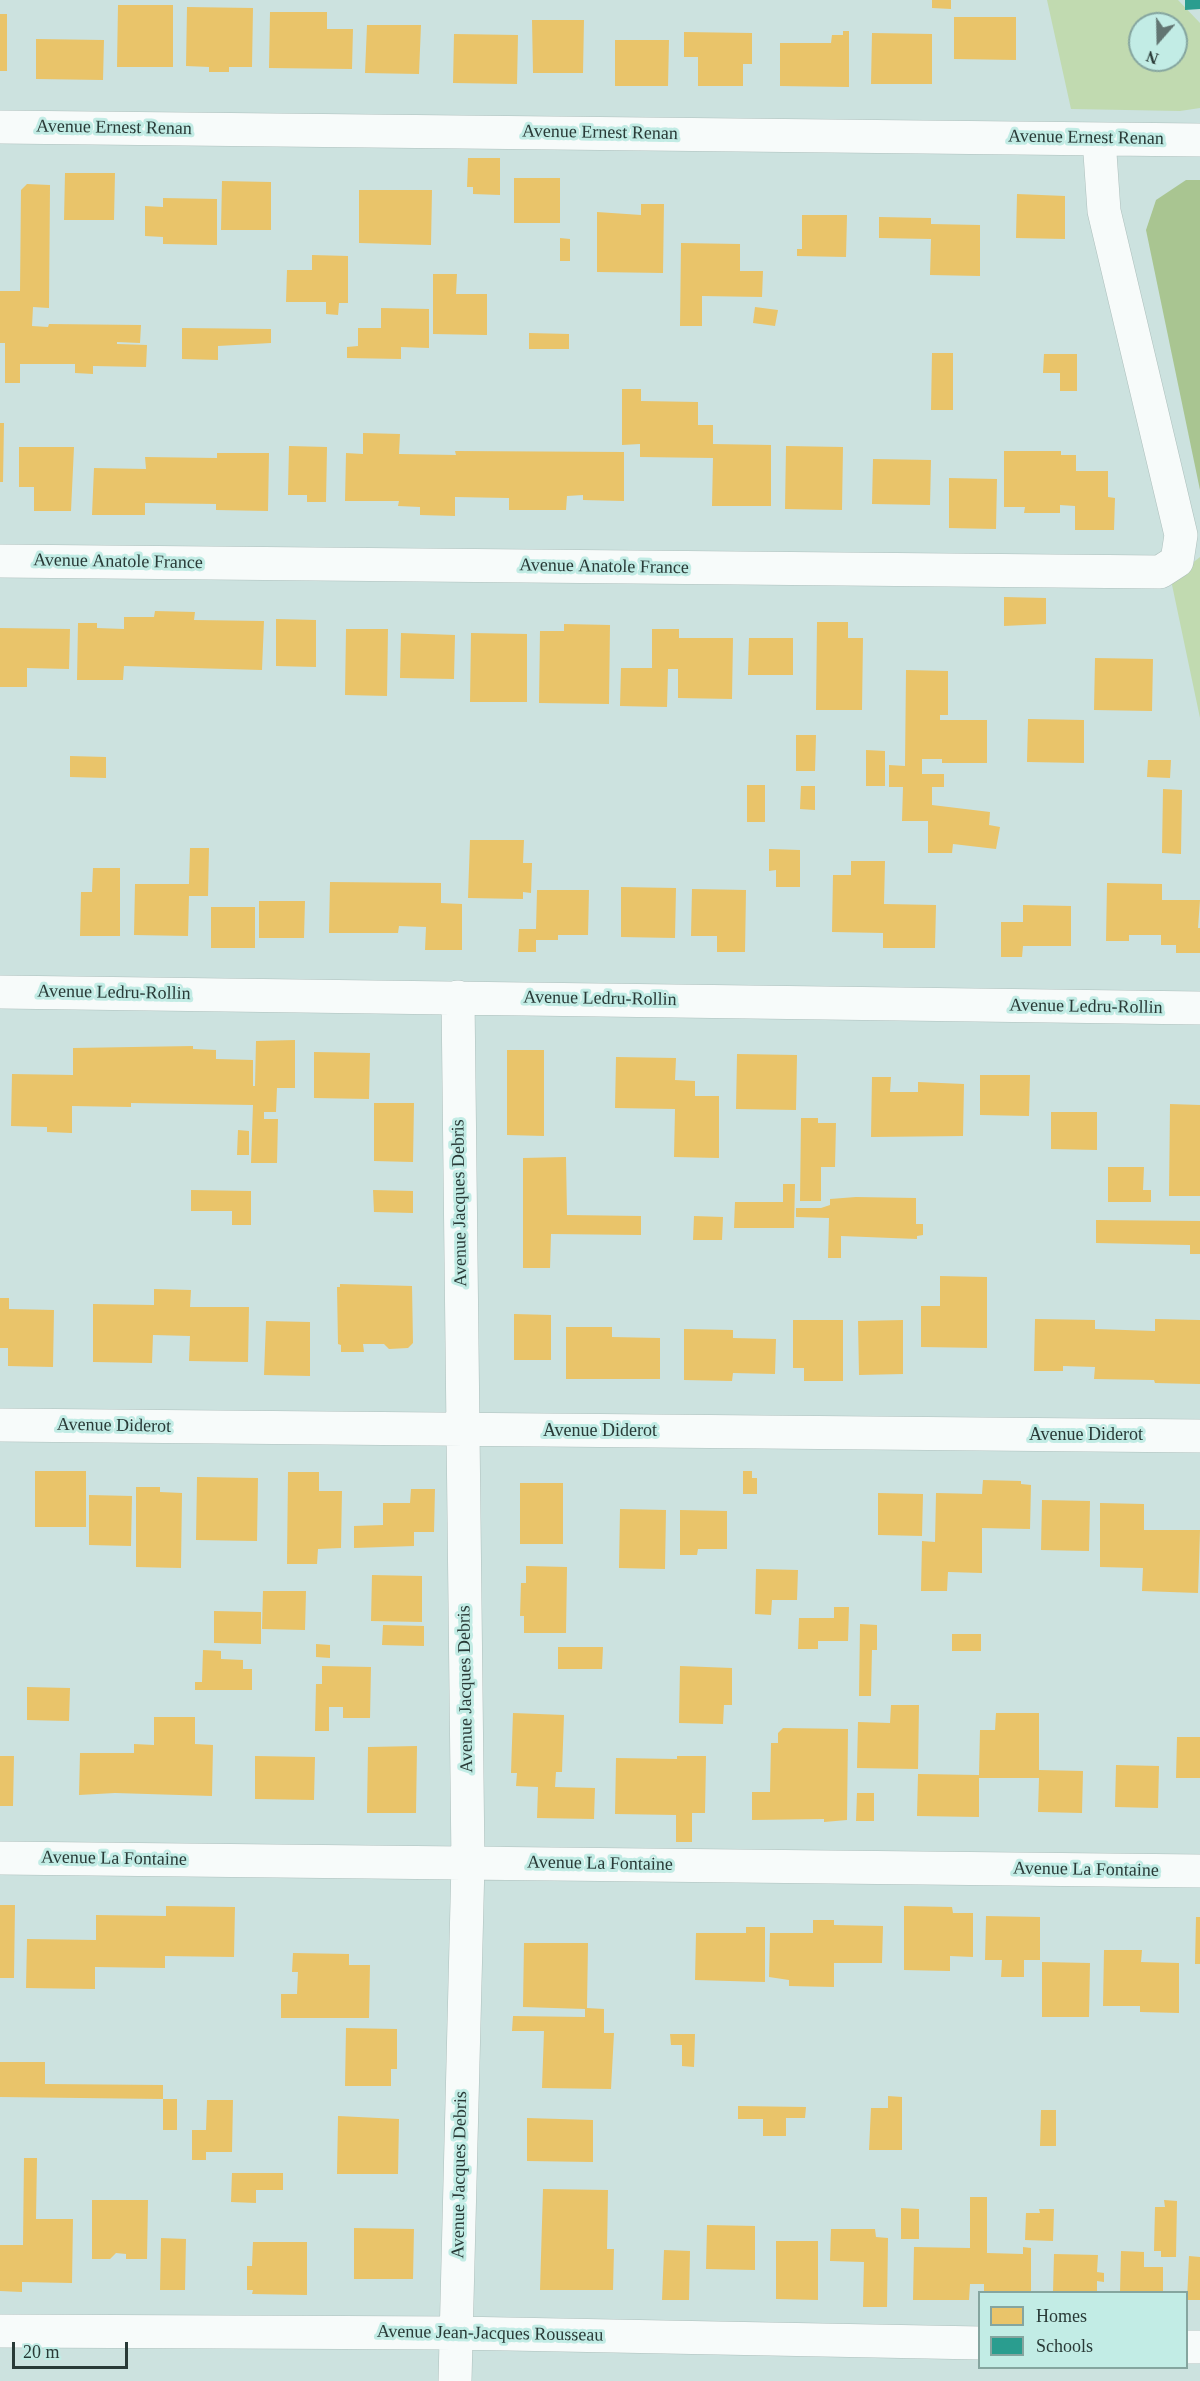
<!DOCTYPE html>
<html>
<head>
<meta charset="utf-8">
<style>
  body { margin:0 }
  #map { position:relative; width:1200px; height:2381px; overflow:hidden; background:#cce2df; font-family:"Times New Roman",serif }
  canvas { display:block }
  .legend { position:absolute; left:978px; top:2291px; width:210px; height:78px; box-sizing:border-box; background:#c2ece5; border:2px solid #85a59f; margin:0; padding:8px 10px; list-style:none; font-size:18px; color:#293a37 }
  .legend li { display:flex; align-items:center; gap:12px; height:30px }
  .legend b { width:30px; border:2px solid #85a59f }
  .north { position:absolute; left:1128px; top:12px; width:60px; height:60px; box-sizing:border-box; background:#c2ece5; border:2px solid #85a59f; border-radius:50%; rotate:200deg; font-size:16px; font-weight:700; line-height:24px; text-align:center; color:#293a37 }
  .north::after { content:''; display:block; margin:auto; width:21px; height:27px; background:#627572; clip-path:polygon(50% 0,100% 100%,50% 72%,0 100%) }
  .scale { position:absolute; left:12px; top:2342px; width:116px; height:27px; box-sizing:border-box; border:3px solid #293a37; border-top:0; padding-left:8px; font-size:18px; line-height:21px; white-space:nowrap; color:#293a37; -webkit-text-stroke:4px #c2ece5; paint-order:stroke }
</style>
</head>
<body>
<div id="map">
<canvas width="1200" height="2381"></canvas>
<ul class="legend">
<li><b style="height:16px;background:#e9c46a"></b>Homes</li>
<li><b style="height:16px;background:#2a9d8f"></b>Schools</li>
</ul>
<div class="north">N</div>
<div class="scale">20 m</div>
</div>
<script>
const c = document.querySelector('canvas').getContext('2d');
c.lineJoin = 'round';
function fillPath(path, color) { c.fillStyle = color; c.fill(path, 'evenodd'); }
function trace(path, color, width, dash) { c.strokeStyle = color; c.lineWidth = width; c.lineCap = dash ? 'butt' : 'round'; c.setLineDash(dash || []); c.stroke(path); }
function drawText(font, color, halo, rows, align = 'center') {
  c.font = font + ' "Times New Roman",serif'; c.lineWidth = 6; c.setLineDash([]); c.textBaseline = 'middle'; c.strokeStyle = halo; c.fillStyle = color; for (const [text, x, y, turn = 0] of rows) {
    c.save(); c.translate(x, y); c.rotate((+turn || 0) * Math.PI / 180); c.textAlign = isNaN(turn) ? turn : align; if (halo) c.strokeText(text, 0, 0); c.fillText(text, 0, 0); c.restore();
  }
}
fillPath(new Path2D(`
  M1047,0H1178L1200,23V108L1180,111L1071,109ZM1140,24H1176V60H1140Z
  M1200,557V718L1171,580Z`), '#c1dab0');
fillPath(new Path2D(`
  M1186,180H1200V490L1146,230L1156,200Z`), '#a9c591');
fillPath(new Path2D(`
  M932,0H951V9L932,8Z
  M118,5H173V67H117Z
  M187,7L253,8L252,67H229V72H209V67L186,66Z
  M270,12H327V29H353L352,69L269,68Z
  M0,14H7V71H0Z
  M954,17H1016V60L954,59Z
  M532,20H584L583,73H533Z
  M367,25H421L419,74L365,73Z
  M843,31H849V87L780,86V43H831L832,35H843Z
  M684,32L752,33V64H743V86H698V57H684Z
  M872,33L932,34V84H871Z
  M454,34L518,35L517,84L453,83Z
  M36,39L104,40L103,80L36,79Z
  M615,40H669L668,86H615Z
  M468,158H500V195L473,194V187H467Z
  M65,173H115L114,220H64Z
  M514,178H560V223H514Z
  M222,181L271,182V230H221Z
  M27,184L50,185L49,308L33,307L32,326L48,327L49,324L141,325L140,343L117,342V344L147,345L146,367L93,366V374L75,373V364H20V383H5V343H0V291H20L21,190Z
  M359,190H432L431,245L359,243Z
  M1017,194L1065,196V239L1016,238Z
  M163,198L217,199V245L163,244V237L145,236V206L163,207Z
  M641,204H664L663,273L597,272V212L641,215Z
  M802,215H847L846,257L797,256V249H802Z
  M879,217L931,218V224L980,225V276L930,275L931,239L879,238Z
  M560,238L570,239V261H560Z
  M681,243L740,244V271H763L762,297L702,296V326H680Z
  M312,255L348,256V303H339L338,315L326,314V302H286L287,270H312Z
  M433,274H457L456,294H487V335L433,334Z
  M755,307L778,310L775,326L753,323Z
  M381,308L429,309V348L401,347V359L347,358V347L358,346V328H381Z
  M182,328L271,329V343L218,346V360L182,359Z
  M529,333L569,334V349H529Z
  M932,353H953V410H931Z
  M1044,354H1077V391H1060V373H1043Z
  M622,389H641V401L698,402V425H713V444L771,445V506H712L713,458L640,457V444L622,445Z
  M0,423H4L3,482H0Z
  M363,433L400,434L399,454L456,455L455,451L624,452V501L583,500V495L567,496L566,510H509V498L455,497V516L420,515V507L398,506L399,501H345L346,453L363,454Z
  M289,446L327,447L326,502H307V495H288Z
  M786,446L843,447L842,510L785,509Z
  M19,447H74L71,511H34V487H19Z
  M1004,451H1061V455H1076V471H1108V497L1115,498L1114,530H1075V506L1060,505V513H1024L1025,507H1004Z
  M217,453H269L268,511L216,510V504L145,503V515H92L94,468L146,469L145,457L217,458Z
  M873,459L931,460L930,505L872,504Z
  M949,478L997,479L996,529L949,528Z
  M1004,597L1046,598V624L1004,626Z
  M155,611L195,612L194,620L264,621L262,670L124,666L123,680H77L78,623H97V628L124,629V617H154Z
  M276,619L316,620V667L276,666Z
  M817,622H848V638H863L862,710H816Z
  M564,624L610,625L609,704L539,703L540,631H564Z
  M0,628L70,629L69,669L27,668V687H0Z
  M346,629H388L387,696L345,695Z
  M652,629H679V638H733L732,699L678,698V669H668L667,707L620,706L621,668H652Z
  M401,633L455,635L454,679L400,678Z
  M471,633L527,634V702H470Z
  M749,638H793V675H748Z
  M1095,658L1153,659L1152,711L1094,710Z
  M906,670L948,671V715H940V720H987V763H942V759H922V774H944V787H932V805L990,812L989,825L1000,827L996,849L953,844L952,853H928V821H902L903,787H889V765L905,766Z
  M1028,719L1084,720V763L1027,762Z
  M796,735H816L815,771H796Z
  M866,750L885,751V786H866Z
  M70,756L106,757V778L70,777Z
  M1148,760H1171L1170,778L1147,777Z
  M747,785H765V822H747Z
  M801,786H815V810L800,809Z
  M1163,789L1182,790L1181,854L1162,853Z
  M470,840H524L523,863H532L531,893L523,892V899L468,898Z
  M190,848H209L208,896H189L188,936L134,935L135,884H189Z
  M769,849L800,850V887H776V870L769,871Z
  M851,861H885L884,904L936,905L935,948H883V933L832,932L833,875H851Z
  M93,868H120V936H80L81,892H92Z
  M330,882L441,883V903L462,904V950H425L426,927L399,926L398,933H329Z
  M1107,883L1162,884V900H1200L1198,928H1200V953H1176V945H1161V935H1129V941H1106Z
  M621,887L676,888L675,938L621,937Z
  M692,889L746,890L745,952H717V936H691Z
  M537,890H589L588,935H558V940H536V952H518L519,929H536Z
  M259,901H305L304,938H259Z
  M1023,905L1071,906V946H1023L1022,957H1001V922H1023Z
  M211,907H255V948H211Z
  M295,1040V1088H277L276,1112H264V1119H278L277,1163H251L253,1105L131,1103V1107L72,1106V1133L47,1132V1127L11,1126L12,1074L73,1075V1048L193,1046V1049L216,1050V1059L253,1060V1086H255L256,1041Z
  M507,1050H544V1136L507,1135Z
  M314,1052L370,1053L369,1099L314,1098Z
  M737,1054L797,1055L796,1110L736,1109Z
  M616,1057L676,1058L675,1080L695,1081V1096H719V1158L674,1157L675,1109L615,1108Z
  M980,1075H1030L1029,1116L980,1115Z
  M872,1077H891L890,1092H918V1082L964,1084L963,1136L871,1137Z
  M374,1103H414L413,1162L374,1161Z
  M1170,1104L1200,1105V1196H1169Z
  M1051,1112H1097V1150L1051,1149Z
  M801,1118H818V1123H836L835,1167H821V1201H800Z
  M238,1130L249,1131V1155H237Z
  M566,1157L567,1215L641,1216V1235L551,1234L550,1268H523V1158Z
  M1108,1167H1144L1143,1190H1151V1202H1108Z
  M783,1184H795L794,1228H734L735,1202H783Z
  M191,1190L251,1191V1225H232V1211H191Z
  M373,1190L413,1191V1213L374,1212Z
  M856,1197L916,1198V1224H923V1235L917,1236V1239L841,1236V1258H828L829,1218L796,1217V1208H821L830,1205V1199Z
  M694,1216L723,1217L722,1240H693Z
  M1096,1220L1200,1221V1254H1190V1245L1096,1243Z
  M940,1276L987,1277V1348L921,1347V1306H940Z
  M340,1284L412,1286L413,1343L408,1348L389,1349L384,1344H363L364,1352H341V1345L338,1344L337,1287H340Z
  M154,1289L191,1290L190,1307H249L248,1362L189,1361L190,1336L153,1335L152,1363L93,1362V1304L154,1305Z
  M0,1298H9V1309L54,1310L53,1367L8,1366V1348H0Z
  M514,1314L551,1315V1360H514Z
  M1035,1319L1095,1320V1329L1155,1331V1319L1200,1320V1384L1155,1383L1154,1380L1094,1379L1095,1367L1063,1366V1371H1034Z
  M793,1320H843V1381H804V1368H793Z
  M903,1320V1374L859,1375L858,1321Z
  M266,1321L310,1322V1376L264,1375Z
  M566,1327H612V1337L660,1338V1379H566Z
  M684,1329L733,1330V1338L776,1339L775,1374L733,1373L732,1381L684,1380Z
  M35,1471H86V1527H35Z
  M743,1471H752V1478H757V1494H743Z
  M288,1472H319V1491H342L341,1548L318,1549L317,1564H287Z
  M197,1477L258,1478L257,1541L196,1540Z
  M983,1480L1021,1481V1484L1031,1485L1030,1529L982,1528V1573L948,1572L947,1591H921L922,1541L935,1542L936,1493L982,1494Z
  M520,1483H563V1544H520Z
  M136,1487H160V1492L182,1493L181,1568L136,1567Z
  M411,1489H435L434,1532H414V1546L354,1548V1526L383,1525V1503H410Z
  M878,1493L923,1494L922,1536L878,1535Z
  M89,1495L132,1496L131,1546L89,1545Z
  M1042,1500L1090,1501L1089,1551L1041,1550Z
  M1100,1503L1144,1504V1530H1200L1198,1593L1142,1591L1143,1568L1100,1567Z
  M620,1509L666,1510L665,1569L619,1568Z
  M680,1510L727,1511V1549H698L697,1555H680Z
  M526,1566L567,1567L566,1633H524V1616H520L521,1583H526Z
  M756,1569L798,1570L797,1600H772L771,1615L755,1614Z
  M372,1575L422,1576V1622L371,1621Z
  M263,1591H306L305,1630L262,1629Z
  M834,1607H849L848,1641H818V1649H798L799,1618H834Z
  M214,1611L261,1612V1644L214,1643Z
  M860,1624L877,1625V1650H872L871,1696H859Z
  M383,1625L424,1626V1646L382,1645Z
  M952,1634H981V1651H952Z
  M316,1644L330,1645V1658L316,1657Z
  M558,1647H603L602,1669H558Z
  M203,1650L221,1651V1659L243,1660V1669H252V1690H195V1682H202Z
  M322,1666L371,1667L370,1718H343V1707H329V1731H315L316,1684H322Z
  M680,1666L732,1668V1705H724L723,1724L679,1723Z
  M27,1687L70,1688L69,1721L27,1720Z
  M891,1705H919L918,1769L857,1768L858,1722L890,1723Z
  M513,1713L564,1715L562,1772H556L555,1787L595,1788L594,1819L537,1818L538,1787L516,1786L517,1773H511Z
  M996,1713H1039V1770L1083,1771L1082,1813L1038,1812L1039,1778H979V1817L917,1816L918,1774L979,1775L980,1730H995Z
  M154,1717H195V1744L213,1745L212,1796L115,1793L79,1795L80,1753H134V1744L154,1745Z
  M783,1728L848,1729L847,1820L824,1822V1819L752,1820V1792H770L771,1743H778V1733Z
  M1177,1737H1200V1778H1176Z
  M417,1746L416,1813H367L368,1747Z
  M0,1756H14L13,1806H0Z
  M255,1756L315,1757L314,1800L255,1799Z
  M677,1756H706L705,1813H692V1842H676V1815L615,1814L616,1758L677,1759Z
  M1116,1765L1159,1766L1158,1808L1115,1807Z
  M857,1793H874V1821H856Z
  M0,1905H15L14,1978H0Z
  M166,1906L235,1907L234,1957L165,1956V1968L95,1967V1989L26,1988L27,1939L96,1940V1915L166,1916Z
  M904,1906L952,1907L953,1913H973V1957L950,1956V1971L904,1970Z
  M986,1916L1040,1917V1960H1024V1977H1001L1002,1960H985Z
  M1196,1917H1200V1964H1195Z
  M813,1920H834V1925L883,1926L882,1963H834V1987L789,1986V1980L769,1977L770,1933H813Z
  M746,1927H765V1982L695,1980L696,1933H746Z
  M524,1943H588L587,2008L604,2009V2033H614L611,2089L542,2088L544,2031H512L513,2016L585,2017V2009L523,2007Z
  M1104,1950H1142L1141,1962L1179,1963V2013L1140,2012V2006H1103Z
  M293,1953L349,1954V1965H370L369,2018H281V1994H297L298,1972H292Z
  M1042,1962L1090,1963L1089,2017H1042Z
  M346,2028L397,2029V2069H391V2086H345Z
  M670,2034H695L694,2067L682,2066V2045H671Z
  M0,2062H45V2084L163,2085V2099L0,2097Z
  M888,2096L902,2097V2150H869L871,2108H888Z
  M163,2099H177V2130H163Z
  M207,2100H233L232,2152H206V2160H192V2130H206Z
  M738,2106L806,2107L805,2118H786V2136H763V2119H738Z
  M1041,2110H1056V2146H1040Z
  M338,2116L399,2119L398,2174H337Z
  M527,2118L593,2120V2162L527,2161Z
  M24,2158H37L36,2219H73L72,2283L22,2282V2292L0,2291V2245H23Z
  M232,2173H283V2190H256V2203L231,2202Z
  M543,2189L608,2190L607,2249H614L613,2290H540Z
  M970,2197H987V2253L1023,2254V2247L1031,2248V2292H984V2284H970L969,2300H913L914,2247L970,2248Z
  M92,2200H148L147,2259H126V2254L116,2253L110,2259H92Z
  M1164,2200L1177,2201L1176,2257H1161V2251H1154L1155,2207H1165Z
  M901,2208L919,2209V2239H901Z
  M1039,2209H1054L1053,2241L1025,2240L1026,2213H1040Z
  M707,2225L755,2226V2270L706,2269Z
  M354,2228L414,2229L413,2279H354Z
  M831,2229H875L876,2237L888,2238L887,2307H863L864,2262L830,2261Z
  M161,2238L186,2239L185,2290H160Z
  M776,2241H818V2300L776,2299Z
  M253,2242H307V2295L252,2294L253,2290H247V2266H252Z
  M664,2250L690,2251L689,2300H662Z
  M1121,2251L1144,2252V2267H1163V2292H1120Z
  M1054,2254L1098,2255L1097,2272L1104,2273V2282L1097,2281V2292H1053Z
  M1189,2256L1200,2257V2300H1187Z`), '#e9c46a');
fillPath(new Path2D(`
  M1185,0H1200V9L1185,10Z`), '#2a9d8f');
const street = new Path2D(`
  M0,127L1200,140
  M0,561L1160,572L1177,561L1181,535L1104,211L1099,139
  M0,992L1200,1008
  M0,1425L1200,1436
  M0,1858L1200,1871
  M0,2331L456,2333L980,2343
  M1186,2347H1200
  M455,2381L468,1863L458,997`);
trace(street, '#adbfbc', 34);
trace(street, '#f7fbfa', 33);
drawText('18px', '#293a37', '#c2ece5', [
  ["Avenue Ernest Renan",114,128,1],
  ["Avenue Ernest Renan",600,133,1],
  ["Avenue Ernest Renan",1086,138,1],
  ["Avenue Anatole France",118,562,1],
  ["Avenue Anatole France",604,567,1],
  ["Avenue Ledru-Rollin",114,993,1],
  ["Avenue Ledru-Rollin",600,999,1],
  ["Avenue Ledru-Rollin",1086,1007,1],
  ["Avenue Jacques Debris",460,1203,-91],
  ["Avenue Diderot",114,1426,1],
  ["Avenue Diderot",600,1431],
  ["Avenue Diderot",1086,1435],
  ["Avenue Jacques Debris",466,1689,-91],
  ["Avenue La Fontaine",114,1859,1],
  ["Avenue La Fontaine",600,1864,1],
  ["Avenue La Fontaine",1086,1870,1],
  ["Avenue Jacques Debris",460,2175,-89],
  ["Avenue Jean-Jacques Rousseau",490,2334,1]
]);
</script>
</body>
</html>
